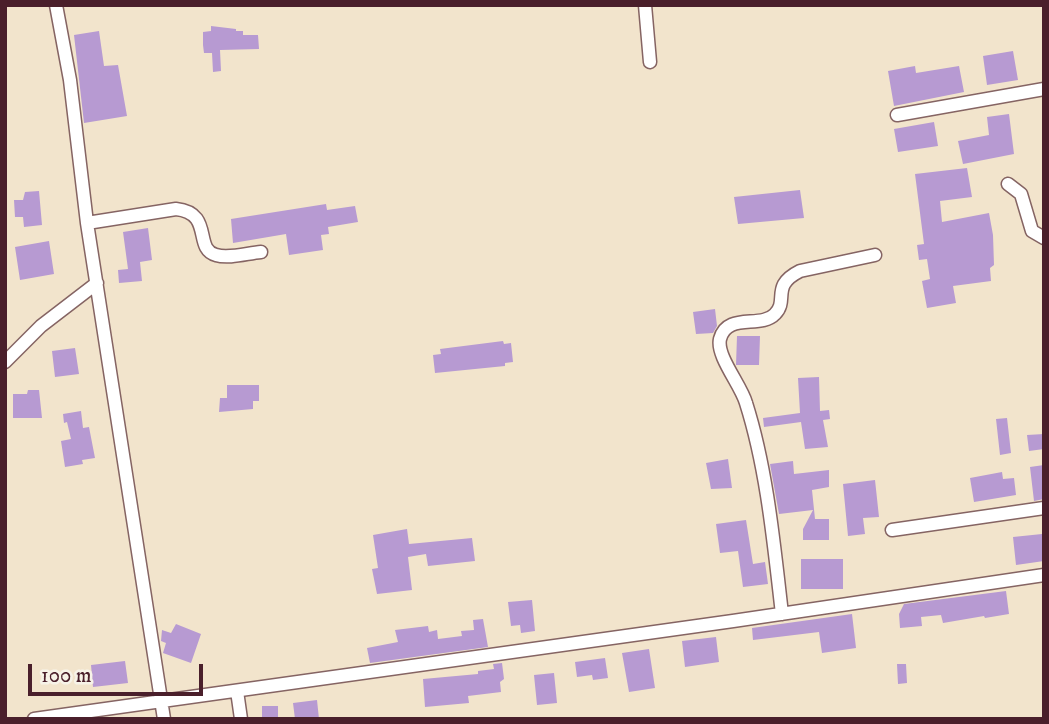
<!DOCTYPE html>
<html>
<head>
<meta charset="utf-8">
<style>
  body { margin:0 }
  #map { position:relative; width:1049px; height:724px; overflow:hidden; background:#f2e4cc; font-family:"IM FELL DW Pica",serif }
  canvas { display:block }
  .frame { position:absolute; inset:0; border:7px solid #4a1f2b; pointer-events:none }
  .scale { position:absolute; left:28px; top:664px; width:175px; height:32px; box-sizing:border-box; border:4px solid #4a1f2b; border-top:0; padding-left:9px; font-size:21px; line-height:24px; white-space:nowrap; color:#4a1f2b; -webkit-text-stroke:5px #f7f3e8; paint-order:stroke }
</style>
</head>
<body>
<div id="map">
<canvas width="1049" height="724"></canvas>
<div class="frame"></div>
<div class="scale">100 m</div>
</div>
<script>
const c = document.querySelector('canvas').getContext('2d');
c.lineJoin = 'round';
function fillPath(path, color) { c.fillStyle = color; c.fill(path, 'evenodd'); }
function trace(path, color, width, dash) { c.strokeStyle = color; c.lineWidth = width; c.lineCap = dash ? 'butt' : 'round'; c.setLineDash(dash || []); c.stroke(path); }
fillPath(new Path2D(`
  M211,26L236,29V31H243V35H258L259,49L220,50L221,71L213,72L212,53H204L203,45V32L211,31Z
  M99,31L104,66L118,65L127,116L84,123L74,35Z
  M1013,51L1018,80L987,85L983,56Z
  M915,66L916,73L959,66L964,92L894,106L888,71Z
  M1009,114L1014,154L963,164L958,141L989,135L987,117Z
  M934,122L938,146L898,152L894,129Z
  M967,168L972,197L940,201L942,222L989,213L993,235L994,265L990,268L991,281L953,286L956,303L927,308L922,281L930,279L927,259L919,260L917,245L924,244L915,174Z
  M800,190L804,218L738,224L734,197Z
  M39,191L42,225L24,227L23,217H15L14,200H23L25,192Z
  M326,204L327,210L355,206L358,222L328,227L329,234L321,235L323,250L289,255L286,234L233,243L231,219Z
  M148,228L152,260L140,262L142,281L119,283L118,270L128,269L123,232Z
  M49,241L54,274L20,280L15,247Z
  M715,309L717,326L713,333L696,334L693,312Z
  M737,336H760L759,365H736Z
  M503,341L504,344L511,343L513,362L505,363V366L435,373L433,355L441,354L440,349Z
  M75,348L79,374L55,377L52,351Z
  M819,377L820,411L829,410L830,419L823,420L828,447L805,449L801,422L764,427L763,418L800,413L798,378Z
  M227,385H259V401H253V409L219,412L220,398H227Z
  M28,390H39L42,418H13V394H27Z
  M81,411L83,428L89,427L95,458L82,460L83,464L65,467L61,441L71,439L67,422L64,423L63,414Z
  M1007,418L1011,453L1000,455L996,419Z
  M1044,434V449L1029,451L1027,435Z
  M728,459L732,488L711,489L706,463Z
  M793,461L794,474L829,470V487L812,490L815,519H829V540H803V529L813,510L779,514L770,464Z
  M1044,465V499L1034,501L1030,467Z
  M1002,472L1003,479L1014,478L1016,495L974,502L970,478Z
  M875,480L879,517L863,518L865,534L848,536L843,484Z
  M746,520L753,564L765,562L768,584L743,587L738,551L720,553L716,524Z
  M407,529L409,544L472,538L475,561L428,566L426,554L408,557L412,590L377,594L372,569L378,568L373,535Z
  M1042,534L1044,561L1016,565L1013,537Z
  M801,559H843V589H801Z
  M1006,591L1009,614L985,618L984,616L943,623L941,615L921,617L922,626L900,628L899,614L904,604Z
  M532,600L535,631L521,633L520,625L511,626L508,602Z
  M852,614L856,648L822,653L819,632L753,640L752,628Z
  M483,619L488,647L370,663L367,648L398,642L395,630L428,626L429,632L437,630L438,639L462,636L461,631L474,630L473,620Z
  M176,624L201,634L191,663L163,653L166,643L161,641L162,630L171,633Z
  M716,637L719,662L685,667L682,641Z
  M649,649L655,688L629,692L622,653Z
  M605,658L608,678L593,680L592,675L577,677L575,662Z
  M125,661L128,683L93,687L91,665Z
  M502,663L504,679L500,682L501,692L468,696L469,703L425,707L423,679L478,674V671L494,669L493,664Z
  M897,664H906L907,683L898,684Z
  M554,673L557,703L537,705L534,675Z
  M317,700L319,719H295L293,703Z
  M262,706H278V719H262Z`), '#b79ad2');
const street = new Path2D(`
  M56,5L70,80L87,223L164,719
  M645,5L650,62
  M897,115L1044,89
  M1008,184L1021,194L1032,231L1044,238
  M87,223L176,209C214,213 193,249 216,255C229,259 248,253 261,252
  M5,362L41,326L97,283
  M892,530L1044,508
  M782,614C774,545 767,469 746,403C741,385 716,356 720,339C727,312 761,329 775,314C789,300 770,286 800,271L875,255
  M237,691L241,719
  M34,719L733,621L1044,575`);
trace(street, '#856463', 15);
trace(street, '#fff', 12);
</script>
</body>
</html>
